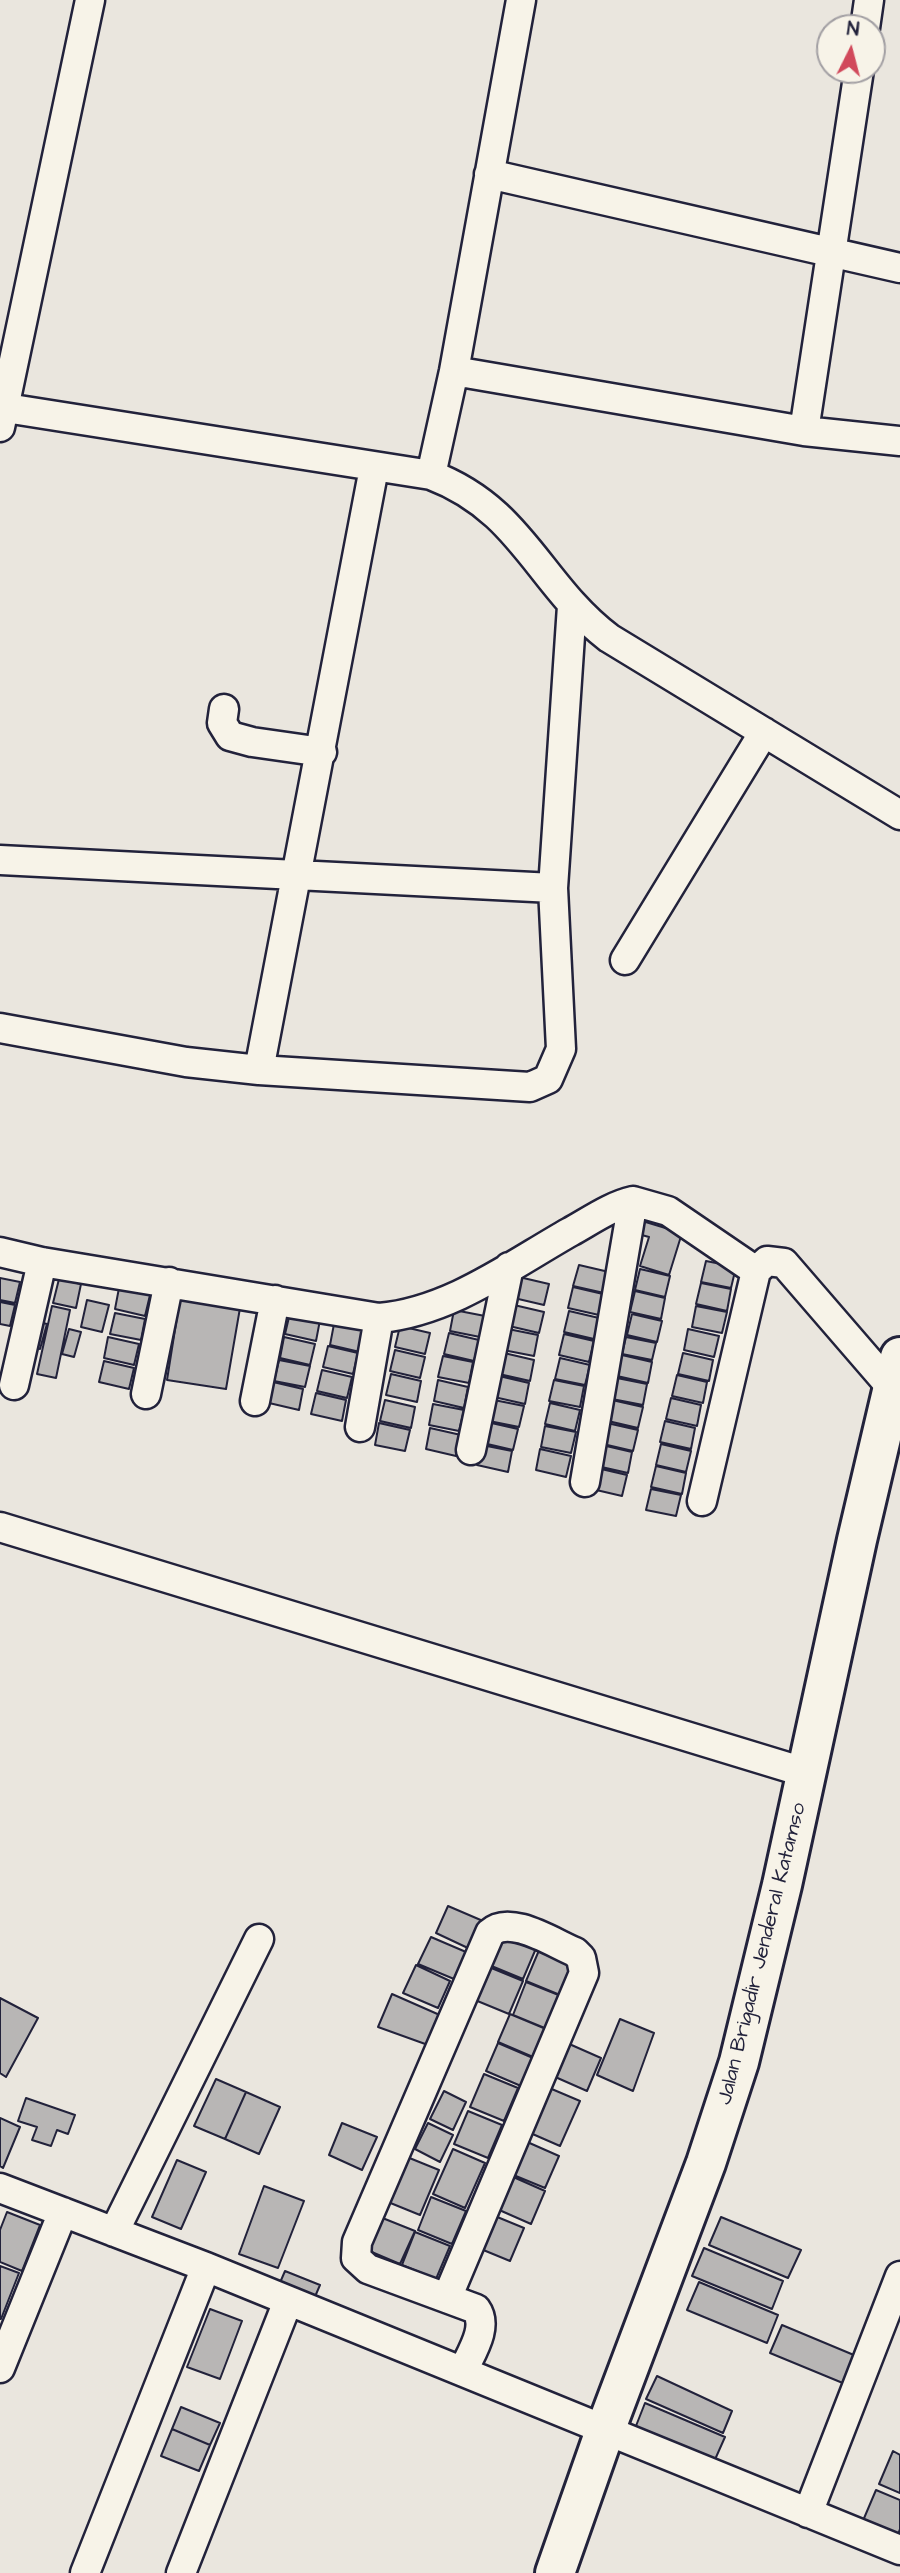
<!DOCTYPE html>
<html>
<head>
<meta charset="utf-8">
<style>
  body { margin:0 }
  #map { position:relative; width:900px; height:2573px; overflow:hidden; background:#eae6de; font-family:"Architects Daughter",sans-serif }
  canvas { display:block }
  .north { position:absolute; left:816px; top:14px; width:70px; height:70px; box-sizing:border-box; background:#f7f3e8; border:2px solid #a29fa3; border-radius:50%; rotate:6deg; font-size:19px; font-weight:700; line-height:28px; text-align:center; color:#22223b }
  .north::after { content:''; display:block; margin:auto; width:24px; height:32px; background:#d1495b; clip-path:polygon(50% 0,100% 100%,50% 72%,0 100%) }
</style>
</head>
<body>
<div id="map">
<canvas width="900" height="2573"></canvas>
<div class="north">N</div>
</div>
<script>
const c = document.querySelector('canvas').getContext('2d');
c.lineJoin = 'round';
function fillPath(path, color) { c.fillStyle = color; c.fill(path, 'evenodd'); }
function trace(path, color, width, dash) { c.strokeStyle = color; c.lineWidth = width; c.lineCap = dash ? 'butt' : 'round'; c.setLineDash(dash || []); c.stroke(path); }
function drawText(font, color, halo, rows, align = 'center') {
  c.font = font + ' "Architects Daughter",sans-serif'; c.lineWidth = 5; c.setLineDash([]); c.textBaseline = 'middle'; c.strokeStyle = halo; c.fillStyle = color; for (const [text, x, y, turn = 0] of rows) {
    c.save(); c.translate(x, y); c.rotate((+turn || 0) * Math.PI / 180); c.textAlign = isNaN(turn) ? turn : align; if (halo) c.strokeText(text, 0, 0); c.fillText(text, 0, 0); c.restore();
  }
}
const building = new Path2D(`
  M639,1220L682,1233L669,1275L640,1266L649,1237L638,1234Z
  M706,1261L736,1267L731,1288L701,1282Z
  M579,1265L609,1272L604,1293L573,1286Z
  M640,1269L670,1276L665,1297L635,1290Z
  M519,1277L549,1284L544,1305L514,1298Z
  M0,1278L20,1282L15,1303L0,1300Z
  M59,1279L81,1284L76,1308L53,1303Z
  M701,1283L731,1289L727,1311L696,1304Z
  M573,1287L603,1294L599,1315L568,1308Z
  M119,1288L150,1295L145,1316L115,1309Z
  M635,1291L665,1298L661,1319L630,1312Z
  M180,1298L240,1308L226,1389L167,1380Z
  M87,1300L109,1305L102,1332L81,1327Z
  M0,1302L15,1305L10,1326L0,1324Z
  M514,1305L544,1312L539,1333L509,1326Z
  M52,1306L70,1310L56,1378L37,1374Z
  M696,1306L727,1312L722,1333L692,1327Z
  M454,1310L485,1316L480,1337L450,1331Z
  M569,1311L599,1318L594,1339L564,1332Z
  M115,1313L145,1319L141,1340L110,1334Z
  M290,1313L320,1320L316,1341L285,1334Z
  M632,1314L662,1321L657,1342L627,1335Z
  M35,1321L47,1324L40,1349L28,1346Z
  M334,1324L365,1331L360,1352L330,1345Z
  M400,1326L430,1333L425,1354L395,1347Z
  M69,1329L81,1332L74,1357L62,1354Z
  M508,1329L538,1335L534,1356L503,1350Z
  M688,1329L719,1336L714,1357L684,1350Z
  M449,1333L479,1340L474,1361L444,1354Z
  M564,1334L594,1341L589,1362L559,1355Z
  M108,1337L139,1344L134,1365L104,1358Z
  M284,1337L315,1344L310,1365L280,1358Z
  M626,1337L656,1343L652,1360L622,1354Z
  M328,1346L358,1353L353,1374L323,1367Z
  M395,1350L425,1357L420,1378L390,1371Z
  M504,1353L534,1360L530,1381L499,1374Z
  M683,1353L713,1360L709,1381L678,1374Z
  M622,1355L652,1362L648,1383L617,1376Z
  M443,1356L473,1362L469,1383L438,1377Z
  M560,1358L590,1365L585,1385L555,1379Z
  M279,1360L310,1366L305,1387L274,1381Z
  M104,1361L134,1368L129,1389L99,1382Z
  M322,1370L352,1377L347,1398L317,1391Z
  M391,1374L421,1381L417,1402L386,1395Z
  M677,1375L707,1382L703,1403L672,1396Z
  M499,1376L529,1383L525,1404L494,1397Z
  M617,1378L647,1384L643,1405L612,1399Z
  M438,1380L468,1387L464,1408L434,1401Z
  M554,1380L584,1386L580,1407L549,1401Z
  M273,1382L303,1389L299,1410L269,1403Z
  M316,1393L346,1400L342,1421L311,1414Z
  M671,1398L701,1405L697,1426L666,1419Z
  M385,1400L415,1407L411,1428L380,1421Z
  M494,1400L524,1406L519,1427L489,1421Z
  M612,1400L643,1407L638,1428L608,1421Z
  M550,1403L580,1410L575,1431L545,1424Z
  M433,1404L464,1410L459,1431L429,1425Z
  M665,1421L695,1428L691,1449L660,1442Z
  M487,1422L518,1429L513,1450L483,1443Z
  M379,1423L410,1430L405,1451L375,1445Z
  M607,1423L638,1430L633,1451L603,1444Z
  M545,1426L576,1432L571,1453L541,1447Z
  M430,1428L461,1435L456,1456L426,1449Z
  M661,1444L691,1451L686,1472L656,1465Z
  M482,1445L512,1451L508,1472L477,1465Z
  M602,1445L632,1452L628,1473L597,1466Z
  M540,1449L571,1456L566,1477L536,1470Z
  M656,1466L686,1473L682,1494L651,1487Z
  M597,1468L627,1475L622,1496L592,1489Z
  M651,1489L681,1495L676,1516L646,1510Z
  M448,1906L483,1921L470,1949L436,1933Z
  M503,1932L537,1946L523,1979L489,1965Z
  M431,1937L466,1952L454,1979L418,1964Z
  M540,1948L574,1962L560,1995L526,1981Z
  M416,1965L450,1981L438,2008L403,1993Z
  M489,1967L523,1981L509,2014L475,2000Z
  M526,1982L561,1996L547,2029L513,2015Z
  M392,1994L442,2016L428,2045L378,2027Z
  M0,1998L38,2018L6,2077L0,2073Z
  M510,2014L546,2029L533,2057L498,2042Z
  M620,2019L654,2033L633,2091L597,2075Z
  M498,2043L533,2058L521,2086L486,2071Z
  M567,2043L601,2058L587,2091L553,2076Z
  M484,2074L518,2088L504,2121L470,2107Z
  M216,2079L246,2092L225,2139L194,2126Z
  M547,2087L580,2101L560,2146L528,2132Z
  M444,2091L466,2102L453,2130L430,2119Z
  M246,2092L280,2107L259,2154L225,2139Z
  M26,2098L75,2115L68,2134L57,2130L51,2146L32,2140L37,2127L18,2121Z
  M468,2111L502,2125L488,2158L454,2144Z
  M0,2118L20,2127L3,2168L0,2166Z
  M342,2123L377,2137L362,2170L329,2155Z
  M428,2123L453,2135L440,2162L415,2149Z
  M525,2141L559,2156L545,2188L511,2174Z
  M453,2149L485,2163L465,2208L433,2194Z
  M407,2157L439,2170L420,2215L388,2202Z
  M177,2160L206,2172L181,2229L152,2217Z
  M511,2176L545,2191L531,2224L497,2209Z
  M264,2186L304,2201L278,2268L239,2254Z
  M431,2197L466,2211L452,2244L418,2230Z
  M7,2212L40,2225L22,2271L0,2262V2230Z
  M490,2214L524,2228L510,2261L476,2247Z
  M380,2217L415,2231L400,2264L367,2250Z
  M721,2217L801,2250L788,2278L709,2245Z
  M415,2232L450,2246L436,2279L402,2265Z
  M704,2248L783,2281L772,2309L692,2276Z
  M0,2266L19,2273L1,2319H0Z
  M285,2271L320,2285L311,2306L276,2292Z
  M699,2282L778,2315L767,2343L687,2310Z
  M210,2309L242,2321L220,2379L187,2367Z
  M782,2325L861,2358L850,2386L770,2353Z
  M657,2376L732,2411L723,2433L646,2399Z
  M645,2403L725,2437L713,2464L634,2431Z
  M181,2407L220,2423L210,2445L172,2429Z
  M172,2429L210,2445L199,2471L161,2456Z
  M893,2451L900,2455V2493L879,2484Z
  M876,2490L900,2500V2529L897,2537L862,2523Z`);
fillPath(building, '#b8b6b5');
trace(building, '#22223b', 2);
const minor = new Path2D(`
  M865,28L869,0
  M489,174L900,268
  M454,371L804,431L900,441
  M0,407L431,475C523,510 538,584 609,638L900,815
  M0,427L90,0
  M804,431L859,70
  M431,475L454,371L521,0
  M224,709L222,723L230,736L252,742L322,752
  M0,860L553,888
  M625,960L764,732
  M0,1028L186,1062L259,1070L530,1087L548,1079L561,1049L553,888L572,606
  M259,1070L374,468
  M0,1252L42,1262L379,1318C449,1312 510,1266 570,1232C590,1221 611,1206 633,1201
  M14,1385L42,1262
  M146,1394L169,1282
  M255,1401L275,1300
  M360,1427L379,1318
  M471,1450L509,1267
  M585,1482L633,1201L668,1211L756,1271
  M702,1501L756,1271L767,1261L784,1263L892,1388
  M0,1527L807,1773
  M0,2188L206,2267L900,2550
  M114,2232L259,1939
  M447,2298L584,1973L581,1958L575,1952C553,1943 510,1914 490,1933L357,2242L356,2258L368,2269L476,2309C489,2327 471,2353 463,2371
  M0,2368L63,2212
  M808,2513L900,2276
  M85,2573L206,2267
  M181,2573L288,2301`);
const secondary = new Path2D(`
  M555,2573L606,2428L706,2163L739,2062L782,1885L857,1540L900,1357`);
trace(minor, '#22223b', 33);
trace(secondary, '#22223b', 44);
trace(minor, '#f7f3e8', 28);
trace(secondary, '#f7f3e8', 38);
drawText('21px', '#22223b', '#f7f3e8', [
  ["Jalan Brigadir Jenderal Katamso",763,1954,-76]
]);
</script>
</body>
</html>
